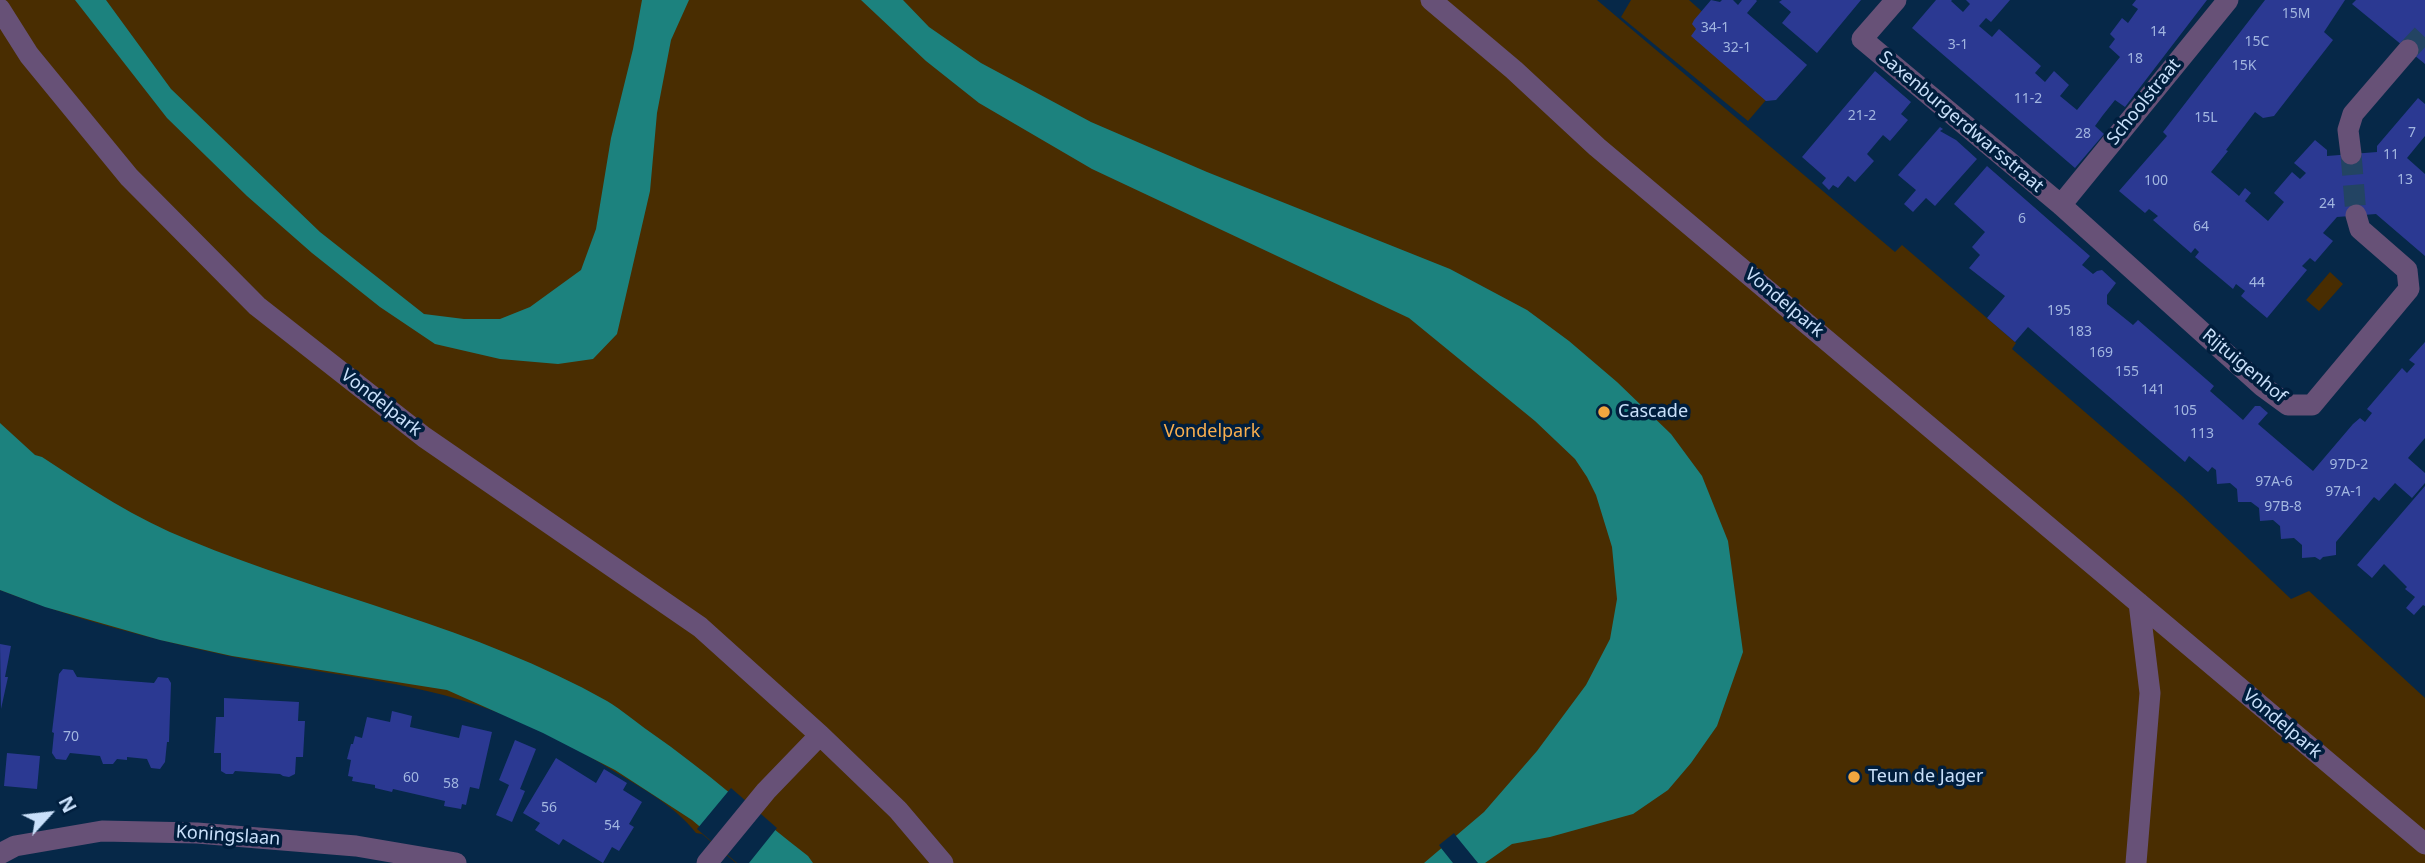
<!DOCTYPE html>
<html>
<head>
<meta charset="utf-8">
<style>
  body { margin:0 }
  #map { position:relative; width:2425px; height:863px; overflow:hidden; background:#062848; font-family:"Noto Sans",sans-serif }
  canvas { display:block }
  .north { position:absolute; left:14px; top:779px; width:70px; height:70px; -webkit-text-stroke:5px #001e3d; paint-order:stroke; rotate:63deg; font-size:19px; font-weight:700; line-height:28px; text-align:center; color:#c9e0fa }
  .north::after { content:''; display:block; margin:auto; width:24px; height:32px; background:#c9e0fa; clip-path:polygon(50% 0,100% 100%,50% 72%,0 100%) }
</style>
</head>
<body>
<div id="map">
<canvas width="2425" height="863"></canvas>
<div class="north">N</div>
</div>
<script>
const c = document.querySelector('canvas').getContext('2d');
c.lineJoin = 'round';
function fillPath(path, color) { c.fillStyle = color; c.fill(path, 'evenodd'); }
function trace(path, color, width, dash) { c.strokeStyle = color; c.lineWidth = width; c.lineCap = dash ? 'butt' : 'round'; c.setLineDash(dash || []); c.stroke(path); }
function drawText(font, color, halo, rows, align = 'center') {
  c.font = font + ' "Noto Sans",sans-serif'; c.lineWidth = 7; c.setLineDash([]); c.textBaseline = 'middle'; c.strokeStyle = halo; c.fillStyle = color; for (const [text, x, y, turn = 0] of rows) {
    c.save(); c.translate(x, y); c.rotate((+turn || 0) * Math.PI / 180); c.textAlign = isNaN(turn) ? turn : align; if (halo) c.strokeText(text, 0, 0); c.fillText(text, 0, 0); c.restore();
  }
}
fillPath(new Path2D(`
  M0,0H1597L1895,252L1902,245L2016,343L2012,349L2181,495L2291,599L2309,591L2425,698V863H736L702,834L696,833C675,806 642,788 612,770C575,747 535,726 494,711C409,679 317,674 229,656C151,639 74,619 0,590Z
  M1631,0H1689L1707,16L1772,93L1748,121L1621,17Z
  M2330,272L2343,284L2319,311L2306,300Z`), '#492d01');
fillPath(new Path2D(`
  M75,0H106L171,89L320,232L424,314L464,319H500L530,307L581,270L596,229L611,138L633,49L642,0H689L671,40L657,113L650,191L617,334L593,359L558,364L500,359L435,344L380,307L312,253L247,196L167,118Z
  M861,0H903L929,27L981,63L1091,122L1207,172L1450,269L1527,310L1569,341L1617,382L1671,434L1702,476L1728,541L1743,652L1717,726L1691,763L1668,790L1633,814L1550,837L1512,844L1485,863H1424L1484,812L1537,751L1586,685L1610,639L1617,599L1612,547L1596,495L1587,477L1575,459L1535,421L1409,318L1092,169L979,103L926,61Z
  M0,423L35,455L42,457C89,488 136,519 189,540C327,597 476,627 607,701C622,710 636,722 650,732C705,770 755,815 808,856L813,863H743L692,820L615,770L543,733L447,690L232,656L160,640L45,607L0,590Z`), '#1c827e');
fillPath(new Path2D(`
  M731,788L777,828L749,863H737L697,829Z
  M1454,833L1456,836L1478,863H1453L1441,848L1439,845Z`), '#062848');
fillPath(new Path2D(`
  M1711,0L1720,2L1722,0H1733L1738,5L1742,0H1756L1757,1L1747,13L1806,64L1807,65L1776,100L1766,101L1691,36L1696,29L1692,24L1694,20Z
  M1782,0H1861L1817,53L1782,23L1791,12L1779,2Z
  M1936,0H1952L1951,1L1963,12L1970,4L1966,0H2010L1991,22L1986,18L1979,26L1992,37L1999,29L2041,66L2035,73L2045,82L2054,71L2069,85L2060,96L2077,110L2120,57L2109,47L2115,39L2110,34L2122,18L2128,23L2138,9L2132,5L2136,0H2207L2125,107L2115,100L2103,115L2095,126L2104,134L2075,168L1912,28Z
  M2265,0H2345L2324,32L2333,40L2274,116L2263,118L2255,112L2226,150L2228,151L2211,172L2239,196L2245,188L2251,193L2245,201L2268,221L2284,202L2274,193L2292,172L2300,179L2306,173L2294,163L2315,140L2327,150V156L2377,152V146L2418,98L2425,104V136L2407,158L2425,174V256L2376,214L2337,217L2323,233L2333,241L2315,262L2310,258L2302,266L2307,270L2267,318L2241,296L2245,291L2236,284L2233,289L2195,257L2199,252L2195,248L2191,253L2153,220L2158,216L2149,209L2145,213L2119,191L2167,136L2163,132Z
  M2356,0H2425V64L2352,4Z
  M1875,71L1911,102L1901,114L1908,120L1890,141L1883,135L1867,154L1874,161L1855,182L1848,176L1838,188L1833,185L1829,190L1822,183L1826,178L1802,157Z
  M1940,127L1943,129L1940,131L1956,140L1977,159L1935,206L1926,198L1913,212L1904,204L1916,190L1898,175Z
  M1987,166L2090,256L2082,265L2093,274L2097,271L2102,270L2116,283L2107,295V304L2133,325L2138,320L2214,386L2210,391L2243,420L2255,406H2260L2268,413L2258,424L2313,471L2353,424L2360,418L2365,422L2372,413L2367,409L2402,368L2407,373L2415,364L2409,360L2425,342V438L2408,458L2425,473V483L2412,498L2395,483L2379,501L2374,497L2336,542V555L2323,557L2320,560L2315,557L2302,558V545L2294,538L2281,539L2280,526L2273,520L2260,521L2259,508L2251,502H2238L2237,489L2230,483L2217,484L2216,470L2212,467L2208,472L2189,456L2185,462L2028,327L2015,342L1987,318L2005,296L1969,268L1980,255L1972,247L1985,232L1954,204Z
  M2425,486V606L2423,605L2414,615L2406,608L2415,597L2405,589L2407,587L2384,564L2372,578L2357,565Z
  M0,644L11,646L5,677H8L1,709Z
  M63,669L73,670L77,677L154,683L158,677L168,678L171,683L169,742H167L165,762L160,769L151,768L147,759L127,757V760L117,759L113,764H103L100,756L70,753L66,760L56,759L52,753L54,733L52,732L59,674Z
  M224,698L299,702L298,721H305L303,757H296L295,774L289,777L283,776L280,774L235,771L233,774H226L221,771V753H214L216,717H224Z
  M392,711L412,716L410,727L459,738L462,725L492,732L479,789L470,787L466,805L462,804L461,809L444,806L445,801L393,789L392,792L375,788V785L352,781L353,777L348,776L351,760L347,759L351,744H353L355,736L362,738L367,717L390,722Z
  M515,740L536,749L520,789L525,791L512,822L496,815L509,785L499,780Z
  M7,753L40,756L37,789L4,786Z
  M556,758L596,783L604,769L627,783L623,790L642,802L629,824L634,827L619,851L612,847L603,863L563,839L559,845L535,830L540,823L523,813Z`), '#2b3992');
trace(new Path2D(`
  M2408,50L2425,32
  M2351,154L2356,215`), '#234463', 21, [21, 10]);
trace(new Path2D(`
  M1431,0L1514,70L1597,147L2425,844
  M1896,0L1862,39L2061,205L2262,386L2288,405H2312L2409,289L2407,270L2360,229L2356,215
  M0,9L29,55L129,177L257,306L424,437L700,627L820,735L898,810L943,863
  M2351,154L2348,130L2353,114L2408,50
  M2061,205L2228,0
  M0,854L15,846L102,831L197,833L356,846L456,863
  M707,863L766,791L820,735
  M2136,863L2150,693L2139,603`), '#675177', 21);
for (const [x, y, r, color] of [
  [1604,412,7,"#f0a63f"],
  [1854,777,7,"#f0a63f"]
]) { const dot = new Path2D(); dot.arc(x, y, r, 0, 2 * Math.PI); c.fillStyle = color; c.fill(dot); trace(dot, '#001e3d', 2.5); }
drawText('14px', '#a2b6e0', null, [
  ["15M",2296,14],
  ["34-1",1715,28],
  ["14",2158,32],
  ["15C",2257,42],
  ["3-1",1958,45],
  ["32-1",1737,48],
  ["18",2135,59],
  ["15K",2244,66],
  ["11-2",2028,99],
  ["21-2",1862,116],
  ["15L",2206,118],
  ["7",2412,133],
  ["28",2083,134],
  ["11",2391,155],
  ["13",2405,180],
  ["100",2156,181],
  ["24",2327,204],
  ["6",2022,219],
  ["64",2201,227],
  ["44",2257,283],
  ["195",2059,311],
  ["183",2080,332],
  ["169",2101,353],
  ["155",2127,372],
  ["141",2153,390],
  ["105",2185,411],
  ["113",2202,434],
  ["97D-2",2349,465],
  ["97A-6",2274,482],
  ["97A-1",2344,492],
  ["97B-8",2283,507],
  ["70",71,737],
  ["60",411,778],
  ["58",451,784],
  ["56",549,808],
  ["54",612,826]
]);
drawText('18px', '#c9e0fa', '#001e3d', [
  ["Schoolstraat",2144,102,-51],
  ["Saxenburgerdwarsstraat",1961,122,40],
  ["Vondelpark",1784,303,40],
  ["Rijtuigenhof",2244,366,40],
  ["Vondelpark",381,403,38],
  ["Vondelpark",2282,724,40],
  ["Koningslaan",228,836,4]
]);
drawText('18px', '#c9e0fa', '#001e3d', [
  ["Cascade",1618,412],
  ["Teun de Jager",1868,777]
], 'left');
drawText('18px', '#f9af4e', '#001e3d', [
  ["Vondelpark",1212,432]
]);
</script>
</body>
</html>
